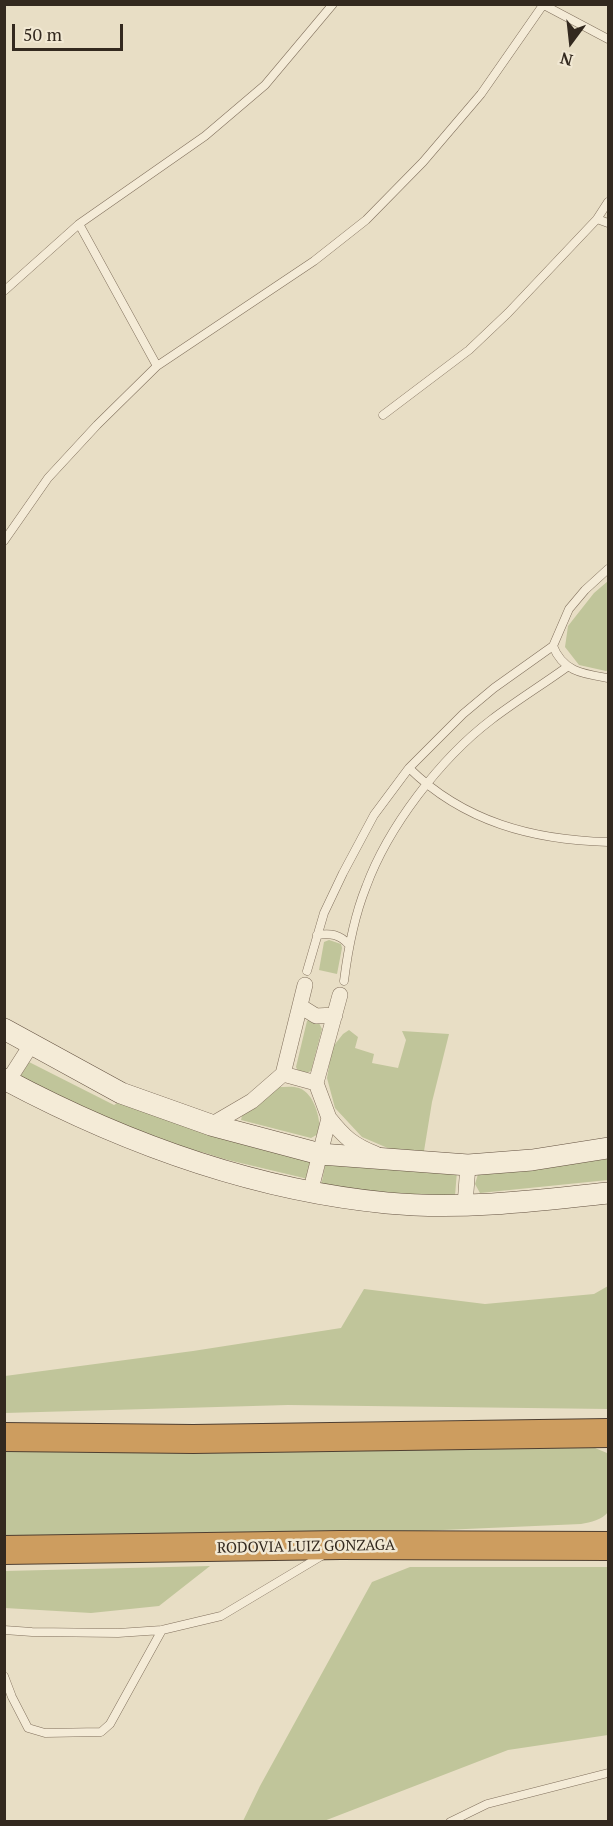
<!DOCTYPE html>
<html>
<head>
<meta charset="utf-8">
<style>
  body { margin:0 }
  #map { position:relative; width:613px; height:1826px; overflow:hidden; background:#e8dec5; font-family:"PT Serif",serif }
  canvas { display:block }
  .frame { position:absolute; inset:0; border:6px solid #33291f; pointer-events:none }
  .north { position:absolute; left:541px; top:12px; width:60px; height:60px; -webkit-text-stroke:4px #f1e8d3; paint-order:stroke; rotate:195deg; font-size:16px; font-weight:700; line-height:24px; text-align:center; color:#33291f }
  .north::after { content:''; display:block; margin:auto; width:21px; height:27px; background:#33291f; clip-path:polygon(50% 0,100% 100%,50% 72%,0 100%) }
  .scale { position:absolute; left:12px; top:24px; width:111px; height:27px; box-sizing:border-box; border:3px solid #33291f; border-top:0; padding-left:8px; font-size:18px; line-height:21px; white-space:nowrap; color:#33291f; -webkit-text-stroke:4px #f1e8d3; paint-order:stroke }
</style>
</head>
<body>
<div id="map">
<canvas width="613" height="1826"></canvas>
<div class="frame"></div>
<div class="north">N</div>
<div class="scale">50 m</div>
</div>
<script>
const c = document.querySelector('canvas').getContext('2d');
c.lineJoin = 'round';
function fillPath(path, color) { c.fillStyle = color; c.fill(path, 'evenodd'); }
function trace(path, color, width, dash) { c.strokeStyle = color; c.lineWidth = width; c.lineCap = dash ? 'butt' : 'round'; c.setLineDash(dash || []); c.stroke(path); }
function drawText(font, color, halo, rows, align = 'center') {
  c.font = font + ' "PT Serif",serif'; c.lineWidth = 5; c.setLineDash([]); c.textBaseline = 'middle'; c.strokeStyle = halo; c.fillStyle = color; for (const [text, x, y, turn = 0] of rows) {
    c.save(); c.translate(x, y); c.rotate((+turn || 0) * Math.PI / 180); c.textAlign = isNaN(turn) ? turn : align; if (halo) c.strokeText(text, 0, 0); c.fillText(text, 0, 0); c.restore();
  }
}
fillPath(new Path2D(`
  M608,581V670L606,671L579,665L565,647L568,626L594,593Z
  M329,940L341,944L342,948L337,974L319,970L324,942Z
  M312,1018L318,1021L322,1029L311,1071L304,1074L298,1071L296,1067L307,1021Z
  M349,1030L358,1037L355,1048L374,1054L372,1063L398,1068L406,1040L402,1031L449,1034L432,1102L424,1151L390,1149L362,1137L335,1108L327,1078L332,1048L343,1034Z
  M29,1062L114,1105L121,1101L314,1159L308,1179L224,1159L202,1152L188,1154L23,1083L21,1075Z
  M279,1087C285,1087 293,1086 299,1088C315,1094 320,1118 320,1133L311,1138L241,1120L243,1112Z
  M608,1154V1180L480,1193L475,1184L479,1171Z
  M326,1160L457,1171L455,1196L378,1194L321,1186Z
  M608,1286V1409L288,1405L5,1413V1376L193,1351L341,1328L364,1289L485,1304L594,1294Z
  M4,1436L576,1440L607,1453L608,1456V1512C602,1520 591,1522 581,1524L5,1549Z
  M210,1566L159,1606L91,1613L5,1608V1571Z
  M410,1567H608V1735L508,1750L324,1821H243L260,1786L372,1582Z`), '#c0c59a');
const lane = new Path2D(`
  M542,4L608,39
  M597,219L608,223
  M79,224L157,366
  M4,291L79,224L205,136L265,85L333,4
  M383,415L469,350L508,313L597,219L608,202
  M4,541L48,478L97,425L157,366L314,261L366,220L423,162L481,94L543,5
  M553,646C563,672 584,674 608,678
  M409,768C464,822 533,840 608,842
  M317,935C330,933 340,934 349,945
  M307,971L324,913L343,873L374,815L409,768L463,714L494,688L553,646L569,609L585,590L608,569
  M344,981C348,949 354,917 366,887C388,827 440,759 491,720C516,701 542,685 567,667
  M4,1630L32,1632L118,1633L162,1630L221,1616L323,1555
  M4,1676L12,1697L28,1728L45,1733L101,1732L110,1724L162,1630
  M450,1822L487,1804L608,1773`);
const street = new Path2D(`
  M300,1006L316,1016L335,1015
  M283,1074L305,985
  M8,1081L31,1045
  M316,1083L340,995
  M329,1118C344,1137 353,1145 376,1154
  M211,1125L252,1101L283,1074L316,1083L329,1118L310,1193
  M465,1205L468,1165`);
const secondary = new Path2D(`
  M4,1029L121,1093L211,1125L320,1154L468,1165L532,1160L608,1148
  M4,1079C122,1142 253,1190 387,1203C461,1210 535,1201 608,1193`);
const highway = new Path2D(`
  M4,1437L193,1439L608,1433
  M4,1550L341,1545L608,1546`);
trace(lane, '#81705d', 9);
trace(street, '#81705d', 16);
trace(secondary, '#635140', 22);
trace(highway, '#4f3f31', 30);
trace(lane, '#f4ebd7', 8);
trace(street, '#f4ebd7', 15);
trace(secondary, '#f4ebd7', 21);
trace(highway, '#cd9d5f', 28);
drawText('15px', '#33291f', '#f1e8d3', [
  ["RODOVIA LUIZ GONZAGA",306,1547,-1]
]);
</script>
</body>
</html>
